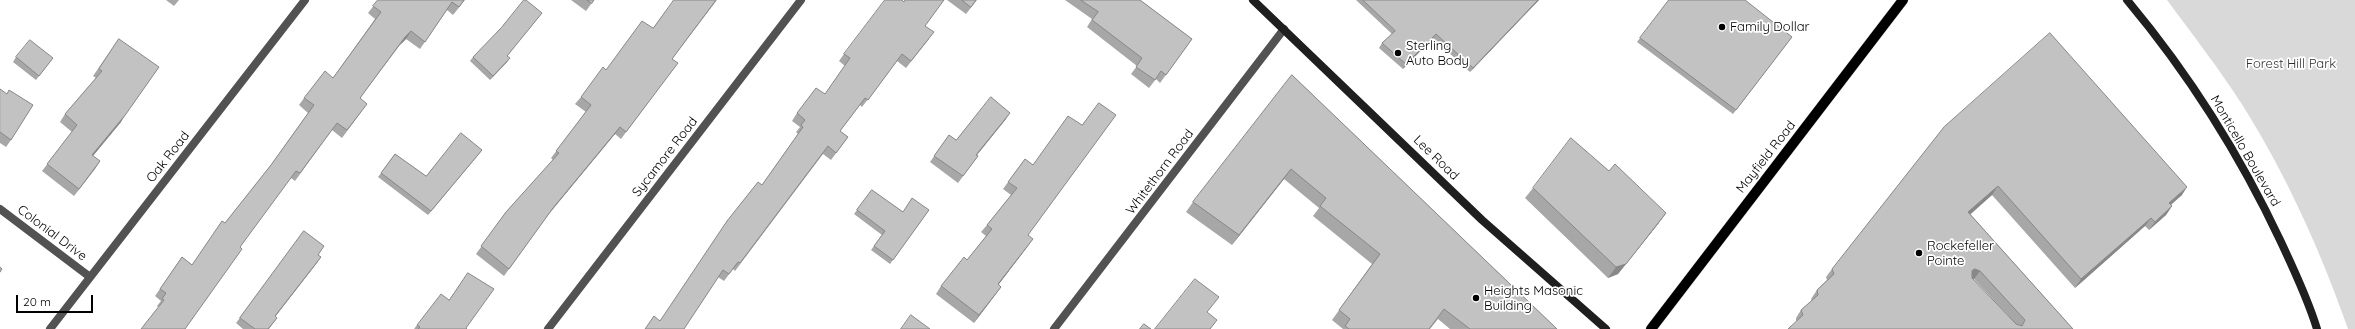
<!DOCTYPE html>
<html>
<head>
<meta charset="utf-8">
<style>
  body { margin:0 }
  #map { position:relative; width:2355px; height:329px; overflow:hidden; background:#fff; font-family:Quicksand,sans-serif }
  canvas { display:block }
  .scale { position:absolute; left:16px; top:295px; width:77px; height:18px; box-sizing:border-box; border:2px solid #000; border-top:0; padding-left:5px; font-size:12px; line-height:14px; white-space:nowrap; color:#000; -webkit-text-stroke:3px #fff; paint-order:stroke }
</style>
</head>
<body>
<div id="map">
<canvas width="2355" height="329"></canvas>
<div class="scale">20 m</div>
</div>
<script>
const c = document.querySelector('canvas').getContext('2d');
c.lineJoin = 'round';
function fillPath(path, color) { c.fillStyle = color; c.fill(path, 'evenodd'); }
function trace(path, color, width, dash) { c.strokeStyle = color; c.lineWidth = width; c.lineCap = dash ? 'butt' : 'round'; c.setLineDash(dash || []); c.stroke(path); }
function drawText(font, color, halo, rows, align = 'center') {
  c.font = font + ' Quicksand,sans-serif'; c.lineWidth = 3.5; c.setLineDash([]); c.textBaseline = 'middle'; c.strokeStyle = halo; c.fillStyle = color; for (const [text, x, y, turn = 0] of rows) {
    c.save(); c.translate(x, y); c.rotate((+turn || 0) * Math.PI / 180); c.textAlign = isNaN(turn) ? turn : align; if (halo) c.strokeText(text, 0, 0); c.fillText(text, 0, 0); c.restore();
  }
}
fillPath(new Path2D(`
  M2167,0H2355V329H2348C2321,252 2287,176 2243,106C2220,70 2193,35 2167,0Z`), '#d9d9d9');
const primary = new Path2D(`
  M1651,329L1903,0`);
trace(primary, '#dbdbdb', 11);
trace(new Path2D(`
  M0,209L90,277
  M50,329L305,0
  M548,329L801,0
  M1054,329L1284,29`), '#525252', 8);
trace(new Path2D(`
  M1253,0L1482,220L1606,329
  M2127,0C2189,74 2240,155 2281,242C2294,270 2308,299 2317,329`), '#1f1f1f', 8);
trace(primary, '#000', 10);
fillPath(new Path2D(`
  M166,0H179L174,6Z
  M378,0H465L453,15L447,10L420,49L406,39L400,45L360,98L362,111L342,138L332,130L295,181L291,178L158,307L157,306L161,301L155,296L182,257L192,265L271,165L308,113L299,105L304,98L333,78L375,19L368,13Z
  M571,0H594L586,11Z
  M717,0L672,59V70L621,139L615,134L548,215L504,276L476,254L506,212L553,160L551,158L586,112L575,104L581,97L606,70L653,28Z
  M947,0H977L966,14Z
  M1065,0H1140L1192,39L1160,83L1156,79L1149,88L1131,74L1137,66L1087,27L1092,19Z
  M1356,0H1539L1470,72L1433,38L1403,69L1379,48L1382,43L1392,34Z
  M1669,0L1792,37L1733,114L1637,42Z
  M904,2L925,26L929,39L906,68L897,61L862,107L860,105L840,131L848,137L831,160L823,154L735,271L733,269L724,281L718,277L660,321L762,185L798,134L796,132L800,127L792,121L797,113L825,94L845,66L839,61L844,54Z
  M542,13L507,56V62L490,80L470,61L473,57Z
  M2050,33L2182,195L2171,205L2172,206L2166,215L2149,230L2145,226L2075,288L1992,195L1970,214L2073,329L1796,321V318L1801,310L1812,301L1811,299L1817,290L1827,280L1826,277L1832,269ZM1972,279H1974L2016,324Z
  M119,39L121,122L93,156L100,161L74,196L42,171L72,132L60,122L65,114L96,78L93,76Z
  M16,57L53,58L36,80L13,62Z
  M1292,75L1557,329H1450L1438,319L1430,329H1343L1332,320L1372,264L1313,216L1319,208L1284,179L1232,245L1186,212L1193,202Z
  M0,89L11,140L6,147L0,143Z
  M1006,119L977,155L978,156L958,183L930,162L949,135L956,140Z
  M482,150L428,215L378,177L395,154L426,176Z
  M1025,159L1028,235V246L998,285L1001,287L974,323L936,294L941,286L967,260L986,236L981,232L987,225L1011,195L1003,189Z
  M1609,171L1666,213L1658,224L1618,274L1608,278L1525,198L1533,188Z
  M872,190L903,212L929,210L890,264L871,250L882,235L854,214Z
  M304,231L318,255L321,257L275,317L277,318L269,329H243L236,323Z
  M449,300L467,329H414L417,325Z`), '#a7a7a7');
fillPath(new Path2D(`
  M1538,0H1539L1470,72L1473,68Z
  M411,31L406,39L400,45L405,37Z
  M1436,34L1433,38L1403,69L1406,64Z
  M510,58L507,62L490,80L493,76Z
  M1010,113L1006,119L972,161L976,155Z
  M126,114L121,122L87,163L92,155Z
  M620,127L615,134L548,215L504,276L553,208Z
  M482,150L479,154L428,215L431,211Z
  M100,161L95,169L74,196L79,189Z
  M1291,169L1284,179L1232,245L1239,235Z
  M1998,186L1992,195L1963,221L1968,212Z
  M2187,187L2182,195L2163,211L2169,203Z
  M2172,206L2166,215L2149,230L2155,222Z
  M1666,213L1658,224L1618,274L1608,278L1616,267Z
  M2151,218L2145,226L2075,288L2081,279Z
  M1033,239L1028,246L993,292L998,284Z
  M321,257L317,263L271,322L275,316Z
  M1975,269L1980,271L1974,279L1969,278L1972,271Z
  M1001,287L996,294L974,323L979,315Z`), '#888');
const building = new Path2D(`
  M378,0H464L459,7L452,2L425,42L411,31L405,37L360,98L367,104L347,130L337,123L300,173L296,171L240,247L242,249L185,329H141L164,300L162,299L166,293L160,289L182,257L192,265L222,221L225,223L271,165L314,105L304,98L325,71L333,78L381,12L373,6Z
  M524,0H526L542,13L507,56L510,58L493,76L473,57L501,28Z
  M587,0H594L592,3Z
  M674,0H716L672,59L678,63L626,132L620,127L553,208L509,269L481,246L506,212L559,153L556,151L591,105L581,97L603,67L606,70L642,21L653,28Z
  M885,0H902L904,2L905,0H944L925,26L934,32L911,61L902,54L868,100L865,98L840,131L848,137L836,153L828,146L740,263L738,262L729,274L723,270L684,329H645L654,316L660,321L727,221L758,182L762,185L803,127L801,125L805,120L797,113L816,88L825,94L850,58L844,54Z
  M962,0H976L971,7Z
  M1081,0H1140L1192,39L1166,75L1161,71L1155,80L1136,67L1142,58L1092,20L1098,12Z
  M1363,0H1538L1473,68L1436,34L1406,64L1382,43L1395,31Z
  M1669,0H1745L1792,37L1736,110L1640,38Z
  M2050,33L2187,187L2169,203L2172,206L2155,222L2151,218L2081,279L1998,186L1968,212L2073,329H1788L1803,315L1801,310L1818,295L1817,290L1834,274L1832,269L1944,127ZM1975,269L1980,271L2025,320L2022,326L2016,324L1972,278V271Z
  M119,39L159,67L126,114L92,155L100,161L79,189L47,164L77,125L65,114L102,71L99,69Z
  M30,40L53,58L39,76L16,57Z
  M1292,75L1557,329H1470L1444,309L1429,329H1349L1345,326L1350,319L1339,310L1380,254L1320,206L1326,198L1291,169L1239,235L1193,202Z
  M0,89L7,94L9,90L33,105L11,140L0,132Z
  M991,97L1010,113L976,155L978,156L963,176L934,156L949,135L956,140Z
  M1099,103L1116,115L1028,235L1033,239L998,284L1001,287L979,315L941,286L964,257L967,260L992,229L987,225L1017,188L1008,182L1025,159L1033,165L1068,116L1082,125Z
  M461,133L482,150L431,211L381,173L395,154L426,176Z
  M1571,138L1609,171L1615,164L1666,213L1626,264L1616,267L1533,188Z
  M872,190L903,212L912,198L929,210L893,260L874,246L885,231L857,210Z
  M304,231L324,246L318,255L321,257L275,316L277,318L268,329H255L240,318Z
  M0,267L2,269L0,272Z
  M468,273L494,289L466,328L467,329H418L420,327L417,325L441,294L449,300Z
  M1195,279L1219,297L1207,312L1217,320L1210,329H1155Z
  M911,315L930,329H901Z
  M1144,324L1151,329H1140Z`);
fillPath(building, '#c2c2c2');
trace(building, '#888', 1);
for (const [x, y, r, color] of [
  [1722,27,4,"#000"],
  [1398,53,4,"#000"],
  [1919,253,4,"#000"],
  [1476,298,4,"#000"]
]) { const dot = new Path2D(); dot.arc(x, y, r, 0, 2 * Math.PI); c.fillStyle = color; c.fill(dot); trace(dot, '#fff', 1.5); }
drawText('13px', '#000', '#fff', [
  ["Family Dollar",1730,27],
  ["Sterling",1406,46],
  ["Auto Body",1406,61],
  ["Rockefeller",1927,246],
  ["Pointe",1927,261],
  ["Heights Masonic",1484,291],
  ["Building",1484,306]
], 'left');
drawText('13px', '#303030', '#fff', [
  ["Forest Hill Park",2291,64]
]);
drawText('13px', '#000', '#fff', [
  ["Monticello Boulevard",2245,151,60],
  ["Oak Road",168,157,-52],
  ["Sycamore Road",665,157,-52],
  ["Mayfield Road",1766,157,-52],
  ["Lee Road",1436,158,44],
  ["Whitethorn Road",1160,172,-53],
  ["Colonial Drive",52,233,37]
]);
</script>
</body>
</html>
